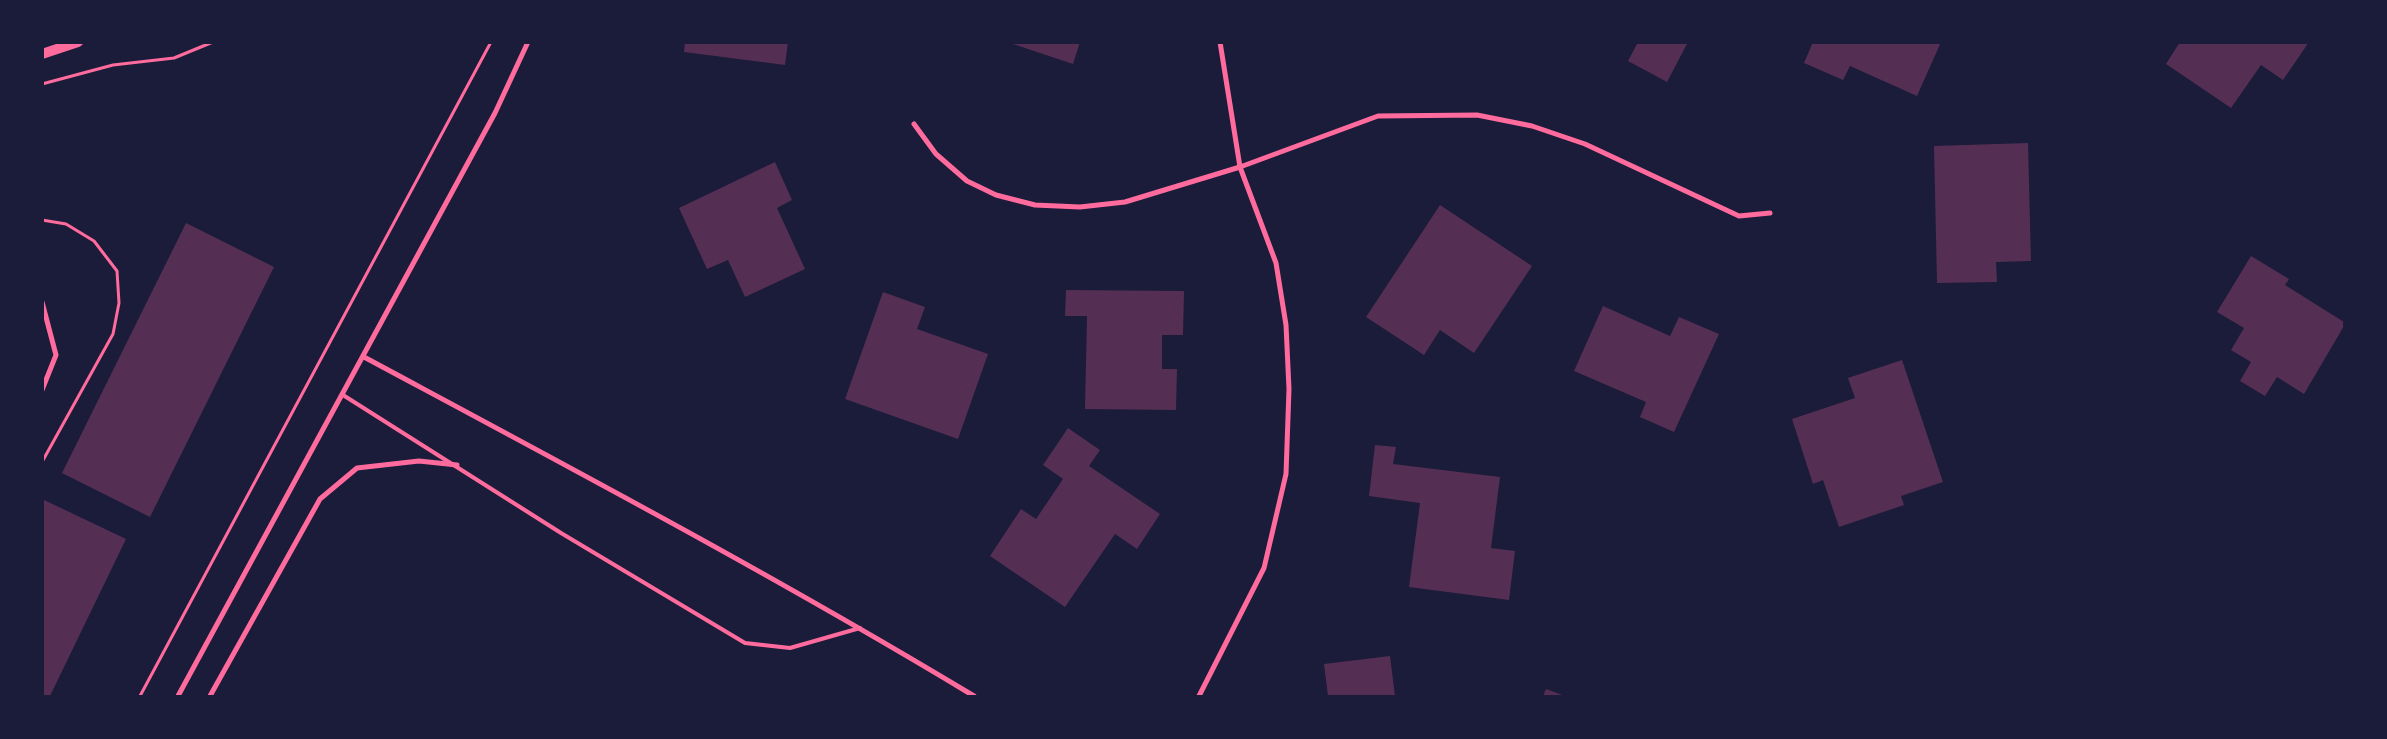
<!DOCTYPE html>
<html>
<head>
<meta charset="utf-8">
<style>
  body { margin:0 }
  #map { position:relative; width:2387px; height:739px; overflow:hidden; background:#1b1b3a; font-family:"DM Sans",sans-serif }
  canvas { display:block }
  .frame { position:absolute; inset:0; border:44px solid #1b1b3a; pointer-events:none }
</style>
</head>
<body>
<div id="map">
<canvas width="2387" height="739"></canvas>
<div class="frame"></div>
</div>
<script>
const c = document.querySelector('canvas').getContext('2d');
c.lineJoin = 'round';
function fillPath(path, color) { c.fillStyle = color; c.fill(path, 'evenodd'); }
function trace(path, color, width, dash) { c.strokeStyle = color; c.lineWidth = width; c.lineCap = dash ? 'butt' : 'round'; c.setLineDash(dash || []); c.stroke(path); }
fillPath(new Path2D(`
  M685,42H788L785,65L684,52Z
  M1007,42H1080L1073,64Z
  M1638,42H1688L1667,82L1628,61Z
  M1813,42H1941L1917,96L1850,66L1843,80L1804,63Z
  M2180,42H2309L2283,80L2261,65L2231,108L2166,64Z
  M2028,143L2031,261L1996,262L1997,282L1937,283L1934,146Z
  M775,162L792,200L777,208L805,269L745,297L728,260L707,269L679,208Z
  M1440,205L1532,266L1474,353L1440,330L1424,355L1366,317Z
  M186,223L274,267L150,517L62,473Z
  M2251,256L2289,279L2285,285L2344,322V326L2304,394L2277,377L2265,396L2240,381L2251,362L2231,350L2244,328L2217,312Z
  M1066,290L1184,291L1183,335H1162V369H1177L1176,410L1085,409L1087,316H1065Z
  M883,292L925,307L917,329L988,354L958,439L845,399Z
  M1603,306L1670,336L1679,317L1719,334L1674,432L1640,417L1646,402L1574,371Z
  M1902,360L1943,482L1901,496L1904,505L1839,527L1823,480L1813,484L1792,419L1855,398L1848,378Z
  M1068,428L1100,450L1089,466L1160,514L1137,549L1115,534L1065,607L990,556L1021,509L1036,519L1063,479L1043,465Z
  M1375,445L1396,447L1393,464L1500,477L1491,548L1515,551L1509,600L1409,587L1420,503L1369,496Z
  M42,499L126,539L50,696H42Z
  M1390,656L1395,696H1328L1324,664Z
  M1546,689L1565,696H1543Z`), '#542f53');
trace(new Path2D(`
  M42,84L113,65L174,58L213,42
  M42,220L66,224L94,241L117,271L119,303L113,334L42,462
  M140,696L491,42`), '#ff6b9d', 3);
trace(new Path2D(`
  M343,395L561,533L745,643L790,648L860,628`), '#ff6b9d', 4);
trace(new Path2D(`
  M914,124L936,154L967,181L996,195L1035,205L1080,207L1125,202L1240,167L1378,116L1477,115L1532,126L1585,144L1739,216L1770,213
  M42,302L56,355L42,390
  M364,357C569,467 775,576 974,696
  M178,696L495,113L528,42
  M210,696L320,499L357,468L419,461L457,465
  M1199,696L1264,568L1286,474L1289,389L1286,325L1276,263L1240,167L1220,42`), '#ff6b9d', 5);
trace(new Path2D(`
  M42,54L78,42`), '#ff6b9d', 10);
</script>
</body>
</html>
